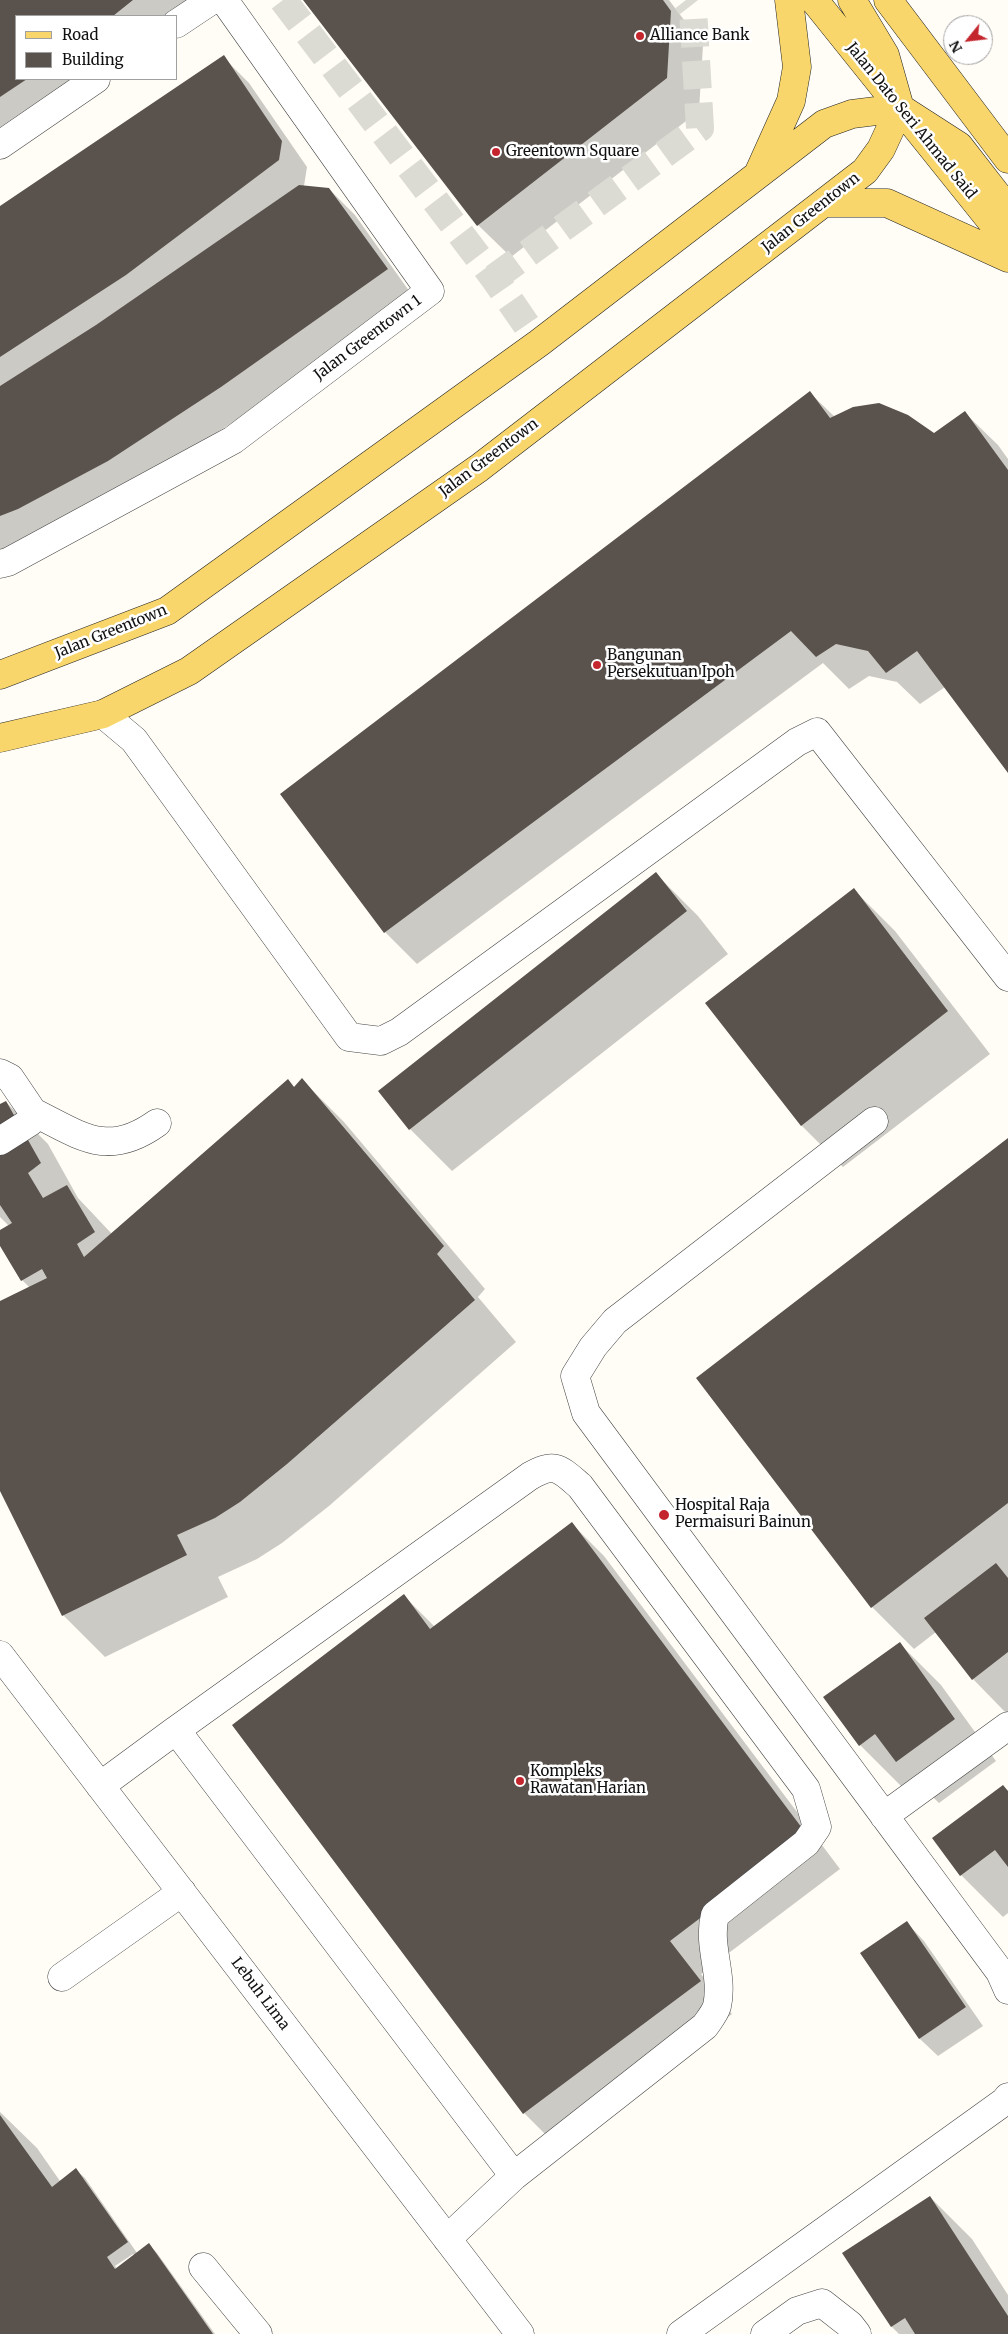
<!DOCTYPE html>
<html>
<head>
<meta charset="utf-8">
<style>
  body { margin:0 }
  #map { position:relative; width:1008px; height:2334px; overflow:hidden; background:#fffdf5; font-family:Merriweather,serif }
  canvas { display:block }
  .legend { position:absolute; left:15px; top:15px; width:162px; height:65px; box-sizing:border-box; background:#fff; border:1px solid #a0a0a0; margin:0; padding:6px 9px; list-style:none; font-size:15px; color:#111 }
  .legend li { display:flex; align-items:center; gap:10px; height:25px }
  .legend b { width:25px; border:1px solid #a0a0a0 }
  .north { position:absolute; left:943px; top:15px; width:50px; height:50px; box-sizing:border-box; background:#fff; border:1px solid #a0a0a0; border-radius:50%; rotate:241deg; font-size:14px; font-weight:700; line-height:20px; text-align:center; color:#111 }
  .north::after { content:''; display:block; margin:auto; width:18px; height:22px; background:#c4262e; clip-path:polygon(50% 0,100% 100%,50% 72%,0 100%) }
</style>
</head>
<body>
<div id="map">
<canvas width="1008" height="2334"></canvas>
<ul class="legend">
<li><b style="height:6px;background:#f9d66b"></b>Road</li>
<li><b style="height:14px;background:#5a524d"></b>Building</li>
</ul>
<div class="north">N</div>
</div>
<script>
const c = document.querySelector('canvas').getContext('2d');
c.lineJoin = 'round';
function fillPath(path, color) { c.fillStyle = color; c.fill(path, 'evenodd'); }
function trace(path, color, width, dash) { c.strokeStyle = color; c.lineWidth = width; c.lineCap = dash ? 'butt' : 'round'; c.setLineDash(dash || []); c.stroke(path); }
function drawText(font, color, halo, rows, align = 'center') {
  c.font = font + ' Merriweather,serif'; c.lineWidth = 5; c.setLineDash([]); c.textBaseline = 'middle'; c.strokeStyle = halo; c.fillStyle = color; for (const [text, x, y, turn = 0] of rows) {
    c.save(); c.translate(x, y); c.rotate((+turn || 0) * Math.PI / 180); c.textAlign = isNaN(turn) ? turn : align; if (halo) c.strokeText(text, 0, 0); c.fillText(text, 0, 0); c.restore();
  }
}
fillPath(new Path2D(`
  M0,0H191L171,16H16V79H89L0,141Z
  M304,0H669L703,45L699,111L511,257L478,225Z
  M223,57L249,83L307,167L304,186L329,189L355,215L412,295L247,413L134,486L0,551V208Z
  M810,393L835,417L934,434L965,413L998,445L1008,459V771L945,687L920,704L897,682L869,676L849,689L823,663L417,964L385,932Z
  M656,874L698,916L728,954L452,1171L410,1129Z
  M853,889L895,931L990,1054L843,1167L801,1125Z
  M302,1080L344,1122L485,1289L478,1297L516,1342L329,1506L282,1543L257,1559L218,1577L228,1597L105,1657L63,1615L0,1488V1302L30,1288L22,1280L0,1244V1231L9,1226L0,1217V1106L6,1102L48,1144L78,1198L112,1234L288,1081L295,1088Z
  M1008,1140V1715L973,1679L936,1632L914,1649L872,1607Z
  M572,1524L604,1556L840,1869L701,1974L732,2014L557,2146L524,2113L233,1726L404,1596L435,1627Z
  M899,1643L941,1685L996,1761L939,1803L914,1779L902,1787L860,1745L825,1698Z
  M1008,1792V1913L1003,1917L961,1875Z
  M907,1923L924,1941L983,2026L938,2056L920,2039L862,1954Z
  M0,2112L37,2148L60,2181L76,2170L85,2178L137,2253L148,2244L157,2253L215,2334H0ZM133,2254L134,2255L117,2269L115,2266Z
  M930,2197L972,2239L1008,2295V2334H899L892,2327L843,2253Z`), '#0003');
fillPath(new Path2D(`
  M0,0H133L113,16H16V79H27L0,97Z
  M303,0H663L671,11L667,78L477,226Z
  M224,55L282,141L279,160L126,275L0,357V206Z
  M299,185L329,188L388,269L221,387L108,461L18,509L0,516V386L96,325Z
  M810,391L830,418L853,407L879,403L908,415L934,433L965,411L1008,470V773L917,651L886,673L868,651L836,644L816,657L791,631L384,933L280,794Z
  M656,872L687,911L409,1130L378,1091Z
  M854,888L948,1011L801,1126L705,1003Z
  M302,1078L444,1246L437,1254L475,1300L287,1464L240,1502L215,1518L177,1535L187,1555L62,1616L0,1491V1301L47,1278L42,1269L21,1281L0,1246V1230L12,1223L0,1205V1104L6,1101L41,1163L28,1173L43,1198L67,1185L95,1232L77,1244L84,1257L288,1079L294,1087Z
  M1008,1138V1503L871,1608L696,1378Z
  M572,1522L808,1836L670,1941L701,1981L523,2114L232,1725L404,1594L430,1629Z
  M996,1563L1008,1578V1652L972,1680L924,1618Z
  M900,1642L955,1719L896,1762L875,1734L859,1746L823,1697Z
  M1003,1785L1008,1791V1867L995,1850L960,1876L932,1838Z
  M907,1921L966,2007L919,2039L860,1953Z
  M0,2115L52,2187L76,2168L128,2242L107,2257L115,2269L149,2243L213,2334H0Z
  M930,2196L1008,2316V2334H915L905,2318L891,2327L842,2253Z`), '#5a524d');
trace(new Path2D(`
  M283,0L494,278L539,343
  M494,278L700,128L693,9L686,0`), '#dbdad3', 28, [28, 14]);
const minor = new Path2D(`
  M176,24L212,0
  M0,145L96,79
  M0,564L8,562L233,440L430,291L224,0
  M103,714L134,740L349,1037L381,1041L399,1032L797,742L817,732L1008,977
  M0,1073L10,1078L33,1112L30,1122L0,1141
  M33,1112C80,1135 107,1159 157,1123
  M874,1121L615,1321L593,1347L575,1376L586,1413L1000,1972L1008,1990
  M0,1655L520,2334
  M176,1730L530,1476C555,1462 559,1468 580,1486L806,1789L817,1827L806,1843L715,1915C707,1946 724,1975 717,2006C715,2013 709,2020 705,2026L514,2176
  M100,1786L176,1730L514,2176L447,2239
  M884,1816L1008,1726
  M62,1977L182,1892
  M203,2267L258,2334
  M681,2334L1005,2101L1008,2097
  M765,2334L797,2311L822,2303L850,2325L857,2334`);
const major = new Path2D(`
  M814,0L1008,242
  M852,0L885,55L900,108L959,146L1008,209
  M888,0L1008,159
  M759,172L791,101L797,67L789,0
  M824,203H887L1008,258
  M0,675L167,611L539,343L824,124L852,114L900,108
  M0,738L103,714L189,671L479,468L865,171L881,149L900,108`);
trace(minor, '#444', 29);
trace(major, '#222', 29);
trace(minor, '#fff', 28);
trace(major, '#f9d66b', 28);
for (const [x, y, r, color] of [
  [640,36,5,"#c4262e"],
  [496,152,5,"#c4262e"],
  [597,665,5,"#c4262e"],
  [664,1515,6,"#c4262e"],
  [520,1781,5,"#c4262e"]
]) { const dot = new Path2D(); dot.arc(x, y, r, 0, 2 * Math.PI); c.fillStyle = color; c.fill(dot); trace(dot, '#fff', 2); }
drawText('15px', '#111', '#fff', [
  ["Alliance Bank",650,36],
  ["Greentown Square",506,152],
  ["Bangunan",607,656],
  ["Persekutuan Ipoh",607,673],
  ["Hospital Raja",675,1506],
  ["Permaisuri Bainun",675,1523],
  ["Kompleks",530,1772],
  ["Rawatan Harian",530,1789]
], 'left');
drawText('15px', '#111', '#fff', [
  ["Jalan Dato Seri Ahmad Said",911,121,51],
  ["Jalan Greentown",811,213,-38],
  ["Jalan Greentown 1",368,338,-37],
  ["Jalan Greentown",489,458,-37],
  ["Jalan Greentown",111,632,-22],
  ["Lebuh Lima",260,1994,53]
]);
</script>
</body>
</html>
